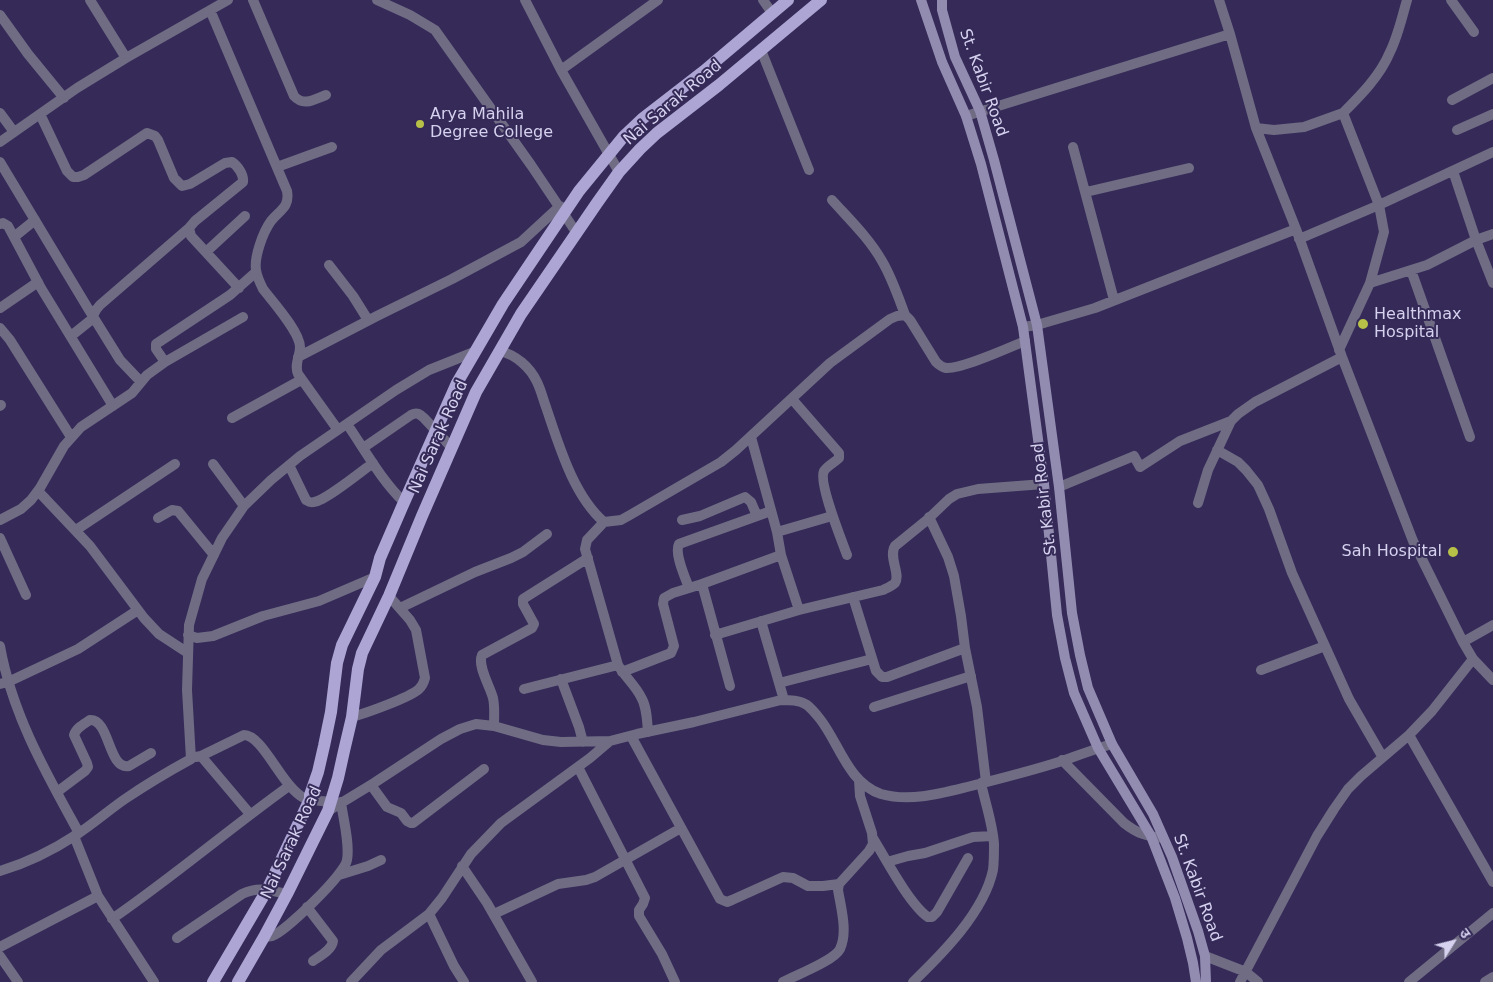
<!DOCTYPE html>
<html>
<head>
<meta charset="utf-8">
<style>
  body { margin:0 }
  #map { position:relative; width:1493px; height:982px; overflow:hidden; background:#352a58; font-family:"DejaVu Sans","Noto Sans Devanagari",sans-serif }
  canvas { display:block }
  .north { position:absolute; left:1428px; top:917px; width:50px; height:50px; -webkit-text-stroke:4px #352a58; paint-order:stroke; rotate:54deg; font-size:14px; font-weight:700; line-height:20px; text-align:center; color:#d5d1ee }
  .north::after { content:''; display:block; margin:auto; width:18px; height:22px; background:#d5d1ee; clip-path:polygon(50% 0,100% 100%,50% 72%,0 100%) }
</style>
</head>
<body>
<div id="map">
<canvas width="1493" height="982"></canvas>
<div class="north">उ</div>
</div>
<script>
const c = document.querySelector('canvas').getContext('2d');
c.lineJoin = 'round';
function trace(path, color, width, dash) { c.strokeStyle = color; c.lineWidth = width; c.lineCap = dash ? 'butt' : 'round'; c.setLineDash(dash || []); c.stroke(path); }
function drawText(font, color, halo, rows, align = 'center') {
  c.font = font + ' "DejaVu Sans",sans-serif'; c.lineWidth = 4; c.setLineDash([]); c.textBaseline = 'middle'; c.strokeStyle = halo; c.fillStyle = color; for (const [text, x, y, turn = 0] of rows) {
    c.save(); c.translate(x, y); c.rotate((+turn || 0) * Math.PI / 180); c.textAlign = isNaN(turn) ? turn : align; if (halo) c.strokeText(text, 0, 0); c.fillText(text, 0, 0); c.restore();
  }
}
trace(new Path2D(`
  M90,0L126,58
  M253,0L294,96C304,107 315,99 326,95
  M377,0L410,15L435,30L531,165L576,232
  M525,0L561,70L619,172
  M763,0L772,13
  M1219,0L1230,34L1256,128L1296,229L1342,357L1413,541L1463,642L1473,659
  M1451,0L1474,32
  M210,10L287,191C290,207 280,210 271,221C263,232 254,257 256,270C257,277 260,283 263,289C273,302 300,332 300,347C300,357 294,364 298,374L338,430
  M0,15L28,54L64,98
  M761,50L809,170
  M561,70L658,0
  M1452,100L1493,78
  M0,113L14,132
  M1343,113C1361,95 1380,76 1390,52C1398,36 1402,17 1407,0
  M40,114L67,171L73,177H78L84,175L147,133L155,136L158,140L174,178L182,186L190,184L225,163L232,162C238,166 244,175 243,182L195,221L189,228L191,236L239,288
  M966,116L1230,34
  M1256,128L1274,130L1304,127L1343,113L1379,205L1384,232L1370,283L1339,350
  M1457,130L1493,114
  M0,142L77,88L126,58L228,0
  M1073,147L1114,300
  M0,162L89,310L120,360L141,382
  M277,167L332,147
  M1453,171L1476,240L1493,283
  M1086,192L1189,168
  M832,200C849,219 869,238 882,261C892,278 898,296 905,315
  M0,224L3,223L8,226L41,288L113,406
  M14,237L35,220
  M1299,239L1379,205L1493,152
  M206,252L245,216
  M329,265L353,296L368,320
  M1411,270L1470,437
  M1370,283L1427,265L1476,240L1493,234
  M0,308L38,282
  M1023,327L1037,325L1095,308L1296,229
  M0,328L10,340L71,437
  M71,336L91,320C95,314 93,312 100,305L189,228
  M500,351C516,355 530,367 537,382C541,390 543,399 546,407C559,445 573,495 604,522L621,520L630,515L721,462L736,450L830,363L890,319L897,316L905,315L910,320L936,362C939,365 941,367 946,368C962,369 1008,348 1025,341
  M298,357L377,316L452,279L521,242L560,206
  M165,362L156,349V344L230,295L256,272
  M792,399L839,453V458C835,462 827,466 824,471C818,482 842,541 847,555
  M0,406L1,405
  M232,418L301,380
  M347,424C365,450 381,480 404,502
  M363,448L411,415C417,412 420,414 424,418L452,448
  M1217,450L1238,462L1246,470L1258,485L1269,509L1292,573L1349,699L1382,756
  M213,464L244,506
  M289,465L306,500C309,502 310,503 314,502C325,501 362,471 373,463
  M1059,487L1134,456L1140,467L1180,441L1231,421
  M38,491L90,546L144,618L159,634L188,653
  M1198,503L1208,470L1231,421L1238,414L1255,402L1342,357
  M929,517L948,557L954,576L961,616L965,648L977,707L986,782
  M158,518L172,510L178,511L214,555
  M0,520L21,509L31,500L40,488L64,446L81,427L132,393L147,375L165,362L243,317
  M682,520L700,516L745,497L751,502L757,516
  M604,522L587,540L585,549L618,665C625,677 635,685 641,697C647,707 647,720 648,732
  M76,530L175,464
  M777,532L832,516
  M0,538L26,595
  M689,588C685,577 674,553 679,544L771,511
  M853,597L876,671L882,677H887L965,648
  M400,608L475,572L511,558L523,552L547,534
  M799,610L883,590C887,588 892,586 895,583C901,574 888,557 895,546L927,520L949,499L957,494L978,489L1044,484
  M761,621L784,700
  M188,635L197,638L213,636L263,616L319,601L375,577
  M715,635L799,610L781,555
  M1463,642L1493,625
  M0,646C12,714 46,773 79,833
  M1261,670L1325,646
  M622,672L671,653L674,646L663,604L664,598L673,593L702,584
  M561,679L579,727L583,742
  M779,683L872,659
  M0,684L8,682L78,649L138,610
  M730,686L702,584L781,555L777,532L751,437
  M524,689L618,665
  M874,707L971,676
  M352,717C366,713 409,698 419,689C423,685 424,682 425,678L416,630L410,620L389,596
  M494,726C494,716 495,707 493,698C490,686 477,666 482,655L532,628L534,624L523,604V599L588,558
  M1409,735L1493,882
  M631,736L720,899L727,902L732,900L783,877L793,878L808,886H823L839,884
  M201,756L244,735C263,735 282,787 304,798C311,801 322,801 331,802
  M196,757L201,756L250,814
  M1062,760L1124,823C1138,834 1146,836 1163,838
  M578,767L645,898L643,904L639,910V916L662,954L675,982
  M371,785L387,807L401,813L407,821L411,823H413L484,769
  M57,792L85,771L88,767L87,763L74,735C76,728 84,724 90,720C110,719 108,770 129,766L151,753
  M328,811L374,783L441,739L460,729L476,724L494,726L543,740L561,742L610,741L637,734L694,722L781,700C790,700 799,700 807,705C811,708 816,714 820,719C839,743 848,783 881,794C909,802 939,794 967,787C999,779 1031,771 1062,761C1079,755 1095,749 1112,744
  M74,836L98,896L154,982
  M873,838C885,858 910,905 928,917H932L937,912L968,858
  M887,862L908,856L925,853L973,837L993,836
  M462,866L487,903L532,982
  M0,871C27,863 53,850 76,835C93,824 109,810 125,799C147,784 169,771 191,759L187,690L189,625L202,579L222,538L244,506L271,480L300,456L396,390L429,370L474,352
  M339,875L368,866L381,860
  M307,907L333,941C332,950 320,956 313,961
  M429,914L454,966L464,982
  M494,914L558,884L586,880L595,877L681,828
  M112,919C173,877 229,829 289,786
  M264,937C265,937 272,936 272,936C286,931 345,874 347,860C350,844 343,818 341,802
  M177,938L242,894C259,886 269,890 287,894
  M0,947L98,896
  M0,956L18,982
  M1205,956L1246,972L1258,982
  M351,982L381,950L429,914L442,898L471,854L501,823L590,758L610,741
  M783,982C796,975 834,961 840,949C848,932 841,908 838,890L839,884L869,851L873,844L872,833L860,796L859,780
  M913,982C943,953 984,912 993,870C994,862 994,852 994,844C993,825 985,802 981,783
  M1240,982L1317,836L1334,809L1348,789L1361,776L1409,735L1432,711L1473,659L1493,680
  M1409,982L1493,913
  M1485,982L1493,977`), '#706c84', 10);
trace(new Path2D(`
  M921,0L942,62L966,116L981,164L1023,327L1044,484L1057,615L1065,658L1074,693L1098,748L1151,836L1175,898L1187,938L1193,963L1196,982
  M942,0V10L955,57L980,111L994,160L1037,325L1059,487L1072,613L1080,655L1088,688L1112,744L1153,814L1172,857L1198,931L1205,956L1206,982`), '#938cb1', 10);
trace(new Path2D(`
  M213,982L267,890L310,799V795L318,772L324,746L331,712L337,663L342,645L375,577L380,558L402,507L457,383L503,304L579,191L624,136L642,119L704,71L788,0
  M238,982L264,937L287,894L328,811L338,778L344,751L352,717L358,669L362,653L389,596L422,516L476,392L521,314L597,203L619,172L640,149L657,133L719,85L821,0`), '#ada5d4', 12);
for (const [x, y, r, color] of [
  [420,124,5,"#b8c147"],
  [1363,324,6,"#b8c147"],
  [1453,552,6,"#b8c147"]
]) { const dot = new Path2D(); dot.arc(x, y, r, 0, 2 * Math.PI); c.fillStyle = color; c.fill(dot); trace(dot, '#352a58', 2); }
drawText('16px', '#d5d1ee', '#352a58', [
  ["St. Kabir Road",983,83,70],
  ["Nai Sarak Road",673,103,-40],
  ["Nai Sarak Road",439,437,-66],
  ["St. Kabir Road",1045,499,-97],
  ["Nai Sarak Road",292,843,-65],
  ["St. Kabir Road",1197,888,70]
]);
drawText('16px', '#d5d1ee', '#352a58', [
  ["Arya Mahila",430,115],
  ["Degree College",430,133],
  ["Healthmax",1374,315],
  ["Hospital",1374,333],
  ["Sah Hospital",1442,552,"right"]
], 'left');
</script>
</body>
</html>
